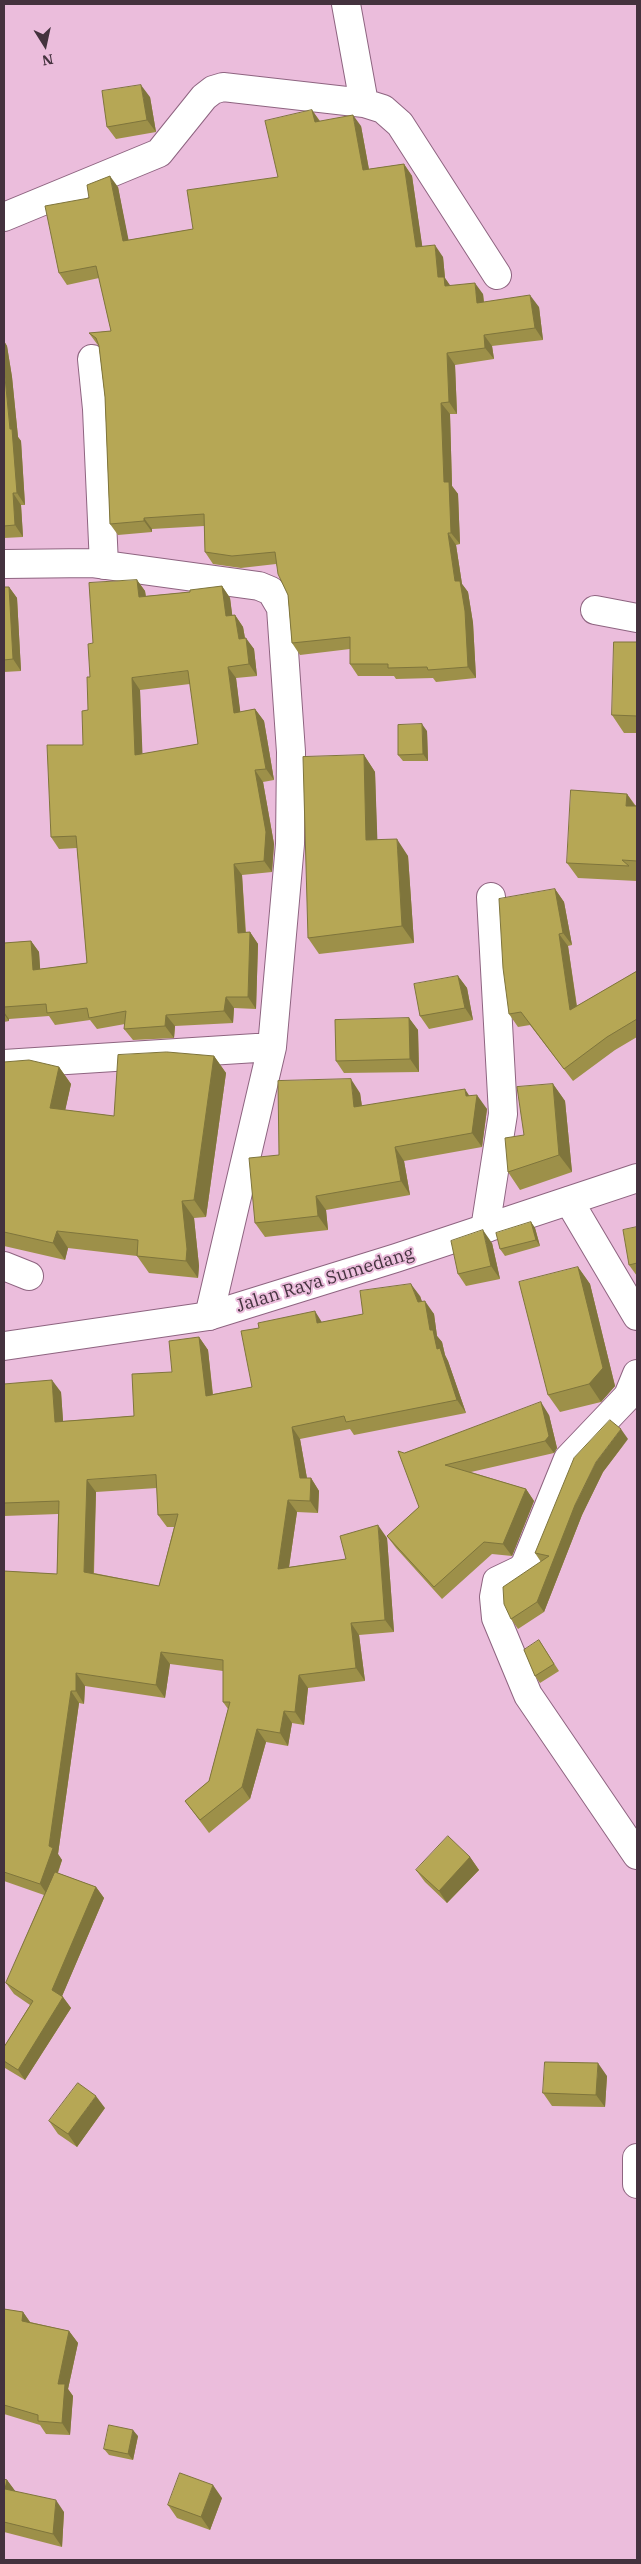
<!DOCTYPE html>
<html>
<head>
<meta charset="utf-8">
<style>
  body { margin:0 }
  #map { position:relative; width:641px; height:2564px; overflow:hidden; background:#ebbddc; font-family:"IBM Plex Serif",serif }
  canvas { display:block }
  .frame { position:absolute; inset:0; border:5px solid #44323e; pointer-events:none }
  .north { position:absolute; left:20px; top:20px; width:50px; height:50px; -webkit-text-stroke:4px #ebbddc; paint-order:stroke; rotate:170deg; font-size:14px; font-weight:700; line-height:20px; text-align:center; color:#44323e }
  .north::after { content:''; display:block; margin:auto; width:18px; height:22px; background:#44323e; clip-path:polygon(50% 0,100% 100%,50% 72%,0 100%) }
</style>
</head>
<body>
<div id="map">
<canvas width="641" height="2564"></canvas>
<div class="frame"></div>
<div class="north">N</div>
</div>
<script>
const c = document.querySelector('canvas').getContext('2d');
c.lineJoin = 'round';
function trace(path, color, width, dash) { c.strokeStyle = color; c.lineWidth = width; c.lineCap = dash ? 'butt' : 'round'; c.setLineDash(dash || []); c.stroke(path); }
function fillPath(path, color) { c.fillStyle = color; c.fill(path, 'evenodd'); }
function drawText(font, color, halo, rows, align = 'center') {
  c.font = font + ' "IBM Plex Serif",serif'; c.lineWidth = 4; c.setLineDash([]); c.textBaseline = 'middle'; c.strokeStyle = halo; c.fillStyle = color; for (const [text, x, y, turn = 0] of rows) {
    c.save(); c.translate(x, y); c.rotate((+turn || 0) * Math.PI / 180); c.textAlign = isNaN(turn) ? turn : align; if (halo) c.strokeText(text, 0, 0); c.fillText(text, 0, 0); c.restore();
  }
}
const minor = new Path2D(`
  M346,4L364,103
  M4,217L159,153L204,97L213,90L223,87L364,103L383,109L400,124L497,275
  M92,359L97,409L104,565
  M4,564L91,563L259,586L271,591L281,608L291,752L290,844L272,1047L209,1316
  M595,610L637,618
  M4,1064L272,1047
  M569,1201L637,1316
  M485,1229L503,1114L491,897
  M4,1266L29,1276
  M637,1374L628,1396L568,1459L525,1565L520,1570L497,1581L494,1597L496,1618L528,1695L637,1855
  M637,2158V2184`);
const highway = new Path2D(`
  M4,1346L209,1316L396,1258L637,1178`);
trace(minor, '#8e6480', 30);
trace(highway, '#8e6480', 30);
trace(minor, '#fff', 28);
trace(highway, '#fff', 28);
fillPath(new Path2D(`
  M150,97L156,132L116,139L107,127Z
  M312,110L320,121L361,126L369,169L404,164L412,176L422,246L443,257L445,278L450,286L483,294L484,302L539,307L543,340L492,346L494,359L455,365L457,414H450L452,486L458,494L460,544L456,545L462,584L468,592L473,623L476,678L436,682L433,678L396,679L394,676H358L350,664V649L300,655L292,643L288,595L276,564L241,568L213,564L205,552L204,526L152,529V532L118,535L110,524L105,397L99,346L97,344L89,333L111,331L99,278L67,285L59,273L89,198L118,187L128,240L193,229L278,177Z
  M4,341L7,346L12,377L18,437L21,441L25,505H21L23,537L4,538Z
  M137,580L145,591L146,596L190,592L222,586L230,598L232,615H235L243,627L245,638L254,649L257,676L236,678L240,712L255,709L264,721L274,780L263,782L274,844L272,872L242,875L246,932H250L258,944L256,1009L234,1008L233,1023L175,1026L174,1038L133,1040L124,1029L125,1024L97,1029L90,1020L55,1025L49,1016L9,1019V1021L4,1022V934L5,943L31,941L39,952L40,969L87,963L77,848L59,849L51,837L83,745L88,710L90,677L93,643ZM190,684L198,744L142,754L140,690Z
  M4,587H9L17,598L21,671L4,672Z
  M637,642V733H624L612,715Z
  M427,731L428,761H403L398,755Z
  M364,755L375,772L377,840L408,856L414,943L319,954L308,938Z
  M627,794L636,806H637V876H636L637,877V881L578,878L567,863Z
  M555,889L564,902L572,945L568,946L577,1006L637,971V1037L615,1050L573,1081L530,1025L518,1027L509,1014Z
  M458,976L467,988L473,1020L429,1029L420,1016Z
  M409,1018L418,1030L419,1072L344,1073L336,1061Z
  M214,1056L226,1073L206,1217L194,1218L199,1266L198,1278L149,1273L137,1256L68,1248L65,1260L4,1246V1062L59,1067L71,1084L65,1110L114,1116Z
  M553,1084L565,1101L572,1172L520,1190L508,1172L524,1135Z
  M360,1093L362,1106L469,1096L487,1109L482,1147L404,1161L410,1195L326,1210L328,1230L265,1237L255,1223L279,1155Z
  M531,1222L535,1228L540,1246L505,1256L500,1249Z
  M637,1227V1276L629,1265Z
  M492,1243L500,1279L466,1286L458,1274Z
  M578,1267L590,1284L615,1386L601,1402L560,1412L548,1395Z
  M420,1296L422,1302L434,1314L437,1336L442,1342L445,1355L448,1361L466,1413L354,1435L350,1429L300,1439L307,1478H311L319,1491L318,1513L297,1512L289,1567L346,1559L387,1538L394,1632L359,1635L365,1681L308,1688L304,1725L292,1723L288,1746L266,1742L250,1799L209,1833L185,1801L209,1781L228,1709L223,1702V1671L170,1664L165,1698L85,1686L84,1704L79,1703L58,1854L62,1860L58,1873L96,1887L104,1898L62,1996L71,2008L25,2080L5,2068L4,2066V2047L30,2005L14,1994L6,1983L44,1895L4,1881V1571L57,1574L58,1514L4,1516V1384L61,1392L63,1421L134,1416L172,1372L199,1337L208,1350L213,1394L252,1387L322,1322L363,1314ZM157,1488L158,1515L167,1527H174L159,1586L94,1573L96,1492Z
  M549,1415L557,1448L554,1453L471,1472L526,1489L534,1501L512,1556L492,1554L442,1599L396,1548L387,1536L419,1507L404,1453Z
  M628,1439L603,1472L582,1515L544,1612L518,1629L511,1619L541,1562L535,1553Z
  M539,1640L559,1671L540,1683L535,1676Z
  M470,1857L479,1870L447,1903L425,1882L416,1870Z
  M607,2076L605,2107L552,2106L543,2093Z
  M105,2108L77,2147L58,2134L49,2121Z
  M4,2309L23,2312L30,2322L69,2331L78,2343L68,2389L73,2396L70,2435L46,2434L40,2425L4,2414Z
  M138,2436L133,2460L109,2455L104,2449Z
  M4,2479L7,2480L15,2491L64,2512L62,2547L4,2532Z
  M222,2498L210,2530L177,2518L168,2505Z`), '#9d9049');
fillPath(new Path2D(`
  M141,85L150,97L156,132L147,120Z
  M312,110L320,122H315Z
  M353,115L361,126L371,181L363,170Z
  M404,164L412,176L424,258L416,247Z
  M110,176L118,187L131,252L123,241Z
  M435,245L443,257L445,278L452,288L453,298L438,277Z
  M475,283L483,294L485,315L477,303Z
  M530,295L539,307L543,340L535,328Z
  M484,335L492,346L494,359L485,348Z
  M4,341L7,346L12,377L18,437L21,441L25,505L17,493L4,367Z
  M447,353L455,365L457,414L449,402Z
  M441,403L450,414L452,486L458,494L460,544L451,533L444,482Z
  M13,493L21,505L23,537L15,525Z
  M144,518L152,529V532L144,521Z
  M448,533L456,545L462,584L468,592L473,623L476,678L468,667Z
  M137,580L145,591L147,609L139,597Z
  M222,586L230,598L234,628L226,616Z
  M9,587L17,598L21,671L13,659Z
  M235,615L243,627L247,650L239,639Z
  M246,638L254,649L257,676L249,664Z
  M228,667L236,678L242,725L234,713Z
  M132,678L140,690L143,767L135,755Z
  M255,709L264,721L274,780L266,769Z
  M422,724L427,731L428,761L423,754Z
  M364,755L375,772L378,857L366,840Z
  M255,770L263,782L274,844L272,872L264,861Z
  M627,794L637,809L626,806Z
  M397,839L408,856L414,943L402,926Z
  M234,864L242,875L246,944L238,933Z
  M555,889L564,902L572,945L563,933Z
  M250,932L258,944L256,1009L248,997Z
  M559,934L568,946L579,1023L570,1010Z
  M31,941L39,952L41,981L33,970Z
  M458,976L467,988L473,1020L465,1008Z
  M226,997L234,1008L233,1023L224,1011Z
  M4,1012L9,1019V1021L4,1014Z
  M166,1015L175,1026L174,1038L165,1026Z
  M409,1018L418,1030L419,1072L410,1059Z
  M214,1056L226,1073L206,1217L194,1200Z
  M59,1067L71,1084L62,1125L50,1108Z
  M351,1079L360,1093L364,1121L354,1107Z
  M553,1084L565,1101L572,1172L559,1155Z
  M465,1089L474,1103L477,1095L487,1109L482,1147L472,1133Z
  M395,1147L404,1161L410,1195L401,1181Z
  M316,1196L326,1210L328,1230L318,1216Z
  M182,1201L194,1218L199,1266L198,1278L186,1261Z
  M531,1222L535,1228L540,1246L536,1240Z
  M483,1230L492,1243L500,1279L491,1266Z
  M57,1231L68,1248L65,1260L53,1243Z
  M578,1267L590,1284L615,1386L601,1402L589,1384Z
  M411,1284L420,1296L427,1315L418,1302Z
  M425,1301L434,1314L437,1336L442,1342L445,1355L448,1361L466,1413L457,1400L430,1330Z
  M315,1311L323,1324L317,1323Z
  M199,1337L208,1350L214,1408L206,1396Z
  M52,1380L61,1392L64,1434L55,1422Z
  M541,1402L549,1415L557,1448L554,1453L545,1441Z
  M292,1427L300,1439L309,1490L300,1478Z
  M621,1429L628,1439L603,1472L582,1515L544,1612L537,1602L575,1505L596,1462Z
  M311,1478L319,1491L318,1513L310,1501Z
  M87,1480L96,1492L93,1584L84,1572Z
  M526,1489L534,1501L512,1556L503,1544Z
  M288,1500L297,1512L287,1581L278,1569Z
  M378,1525L387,1538L394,1632L385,1620Z
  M351,1623L359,1635L365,1681L356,1668Z
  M161,1652L170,1664L165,1698L156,1685Z
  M76,1673L85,1686L84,1704L76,1691Z
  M299,1675L308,1688L304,1725L295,1712Z
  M71,1691L79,1703L58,1854L62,1860L49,1897L40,1884L49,1846Z
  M284,1711L292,1723L288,1746L280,1733Z
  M257,1729L266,1742L250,1799L242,1787Z
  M470,1857L479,1870L447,1903L439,1891Z
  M96,1887L104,1898L60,2001L52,1990Z
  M63,1997L71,2008L25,2080L18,2070Z
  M598,2063L607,2076L605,2107L596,2095Z
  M96,2096L105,2108L77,2147L68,2134Z
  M23,2312L32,2325L22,2321Z
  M69,2331L78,2343L68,2389L73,2396L70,2435L62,2423L58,2384Z
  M133,2430L138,2436L133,2460L128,2454Z
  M7,2480L16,2492L5,2489Z
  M213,2485L222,2498L210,2530L201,2517Z
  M56,2500L64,2512L62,2547L53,2534Z`), '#7f753c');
const building = new Path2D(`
  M141,85L147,120L107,127L102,91Z
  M312,110L315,122L353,115L363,170L404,164L416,247L435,245L438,277H444L445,286L475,283L477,303L530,295L535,328L484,335L485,348L447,353L449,402L441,403L444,482H449L451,533H448L455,581H460L465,611L468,667L428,670L427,667L388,668V664H350V637L292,643L288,595L278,574L275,552L232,556L205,552L204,514L144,518V521L110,524L105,397L99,346L96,338L89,333L111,331L96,266L59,273L45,206L89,198L87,185L110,176L123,241L193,229L187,190L278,177L265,121Z
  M4,367L10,429H12L17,493H13L15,525L4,526Z
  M137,580L139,597L190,592V590L222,586L226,616L235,615L239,639L246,638L249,664L228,667L234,713L255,709L266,769L255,770L266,832L264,861L234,864L238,933L250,932L248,997H226L224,1011L166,1015L165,1026L124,1029L126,1011L89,1018L87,1008L47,1013L46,1004L4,1007V943L31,941L33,970L87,963L76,836L51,837L47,745H83L82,711L88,710L87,677H90L88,644L93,643L89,583ZM188,671L198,744L135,755L132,678Z
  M4,587H9L13,659L4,660Z
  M614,642H637V716L612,715Z
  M422,724L423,754L398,755V725Z
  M364,755L366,840L397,839L402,926L308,938L303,757Z
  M571,790L627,794L626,806H637V861L622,860L629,866L567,863Z
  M555,889L563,933L559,934L570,1010L637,971V1019L607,1037L564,1069L521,1012L509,1014L503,968L499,899Z
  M458,976L465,1008L420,1016L414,984Z
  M409,1018L410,1059L336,1061L335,1020Z
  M167,1052L214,1056L194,1200L182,1201L187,1249L186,1261L137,1256L138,1240L57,1231L53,1243L4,1232V1062L29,1060L59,1067L50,1108L114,1116L118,1055Z
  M351,1079L354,1107L465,1089L466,1096L477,1095L472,1133L395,1147L401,1181L316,1196L318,1216L255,1223L249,1158L279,1155L278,1081Z
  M553,1084L559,1155L508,1172L505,1138L524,1135L517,1087Z
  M531,1222L536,1240L500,1249L496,1233Z
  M637,1227V1263L629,1265L623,1230Z
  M483,1230L491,1266L458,1274L451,1241Z
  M578,1267L603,1368L589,1384L548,1395L519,1282Z
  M411,1284L418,1302L425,1301L430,1330H433L437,1349L440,1348L457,1400L346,1422L344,1416L292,1427L300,1478H311L310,1501L288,1500L278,1569L346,1559L340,1536L378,1525L385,1620L351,1623L356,1668L299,1675L295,1712L284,1711L280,1733L257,1729L242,1787L200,1820L185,1801L209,1781L230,1702H223V1660L161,1652L156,1685L76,1673V1691H71L49,1846L53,1848L40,1884L4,1872V1571L57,1574L59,1501L4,1503V1384L52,1380L55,1422L134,1416L132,1374L172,1372L169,1341L199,1337L206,1396L252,1387L241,1331L259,1328L258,1323L315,1311L317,1323L363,1314L360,1291ZM156,1475L158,1515L178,1514L159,1586L84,1572L87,1480Z
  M541,1402L549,1436L545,1441L445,1465L526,1489L503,1544L484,1542L434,1587L387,1536L419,1507L398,1451L404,1453Z
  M610,1420L621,1429L596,1462L575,1505L537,1602L511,1619L504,1604L503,1587L549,1556L535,1553L574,1458Z
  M539,1640L554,1664L535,1676L524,1650Z
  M448,1836L470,1857L439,1891L416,1870Z
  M55,1872L96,1887L52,1990L63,1997L18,2070L4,2061V2047L33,2001L6,1983Z
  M545,2062L598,2063L596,2095L543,2093Z
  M78,2083L96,2096L68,2134L49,2121Z
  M4,2309L23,2312L22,2321L69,2331L58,2384H65L62,2423L38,2421V2415L4,2405Z
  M109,2425L133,2430L128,2454L104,2449Z
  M180,2473L213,2485L201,2517L168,2505Z
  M4,2479L7,2480L5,2489L56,2500L53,2534L4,2522Z`);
fillPath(building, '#b6a755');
trace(building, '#7f753c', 1);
drawText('18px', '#44323e', '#ebbddc', [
  ["Jalan Raya Sumedang",325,1280,-17]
]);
</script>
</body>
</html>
